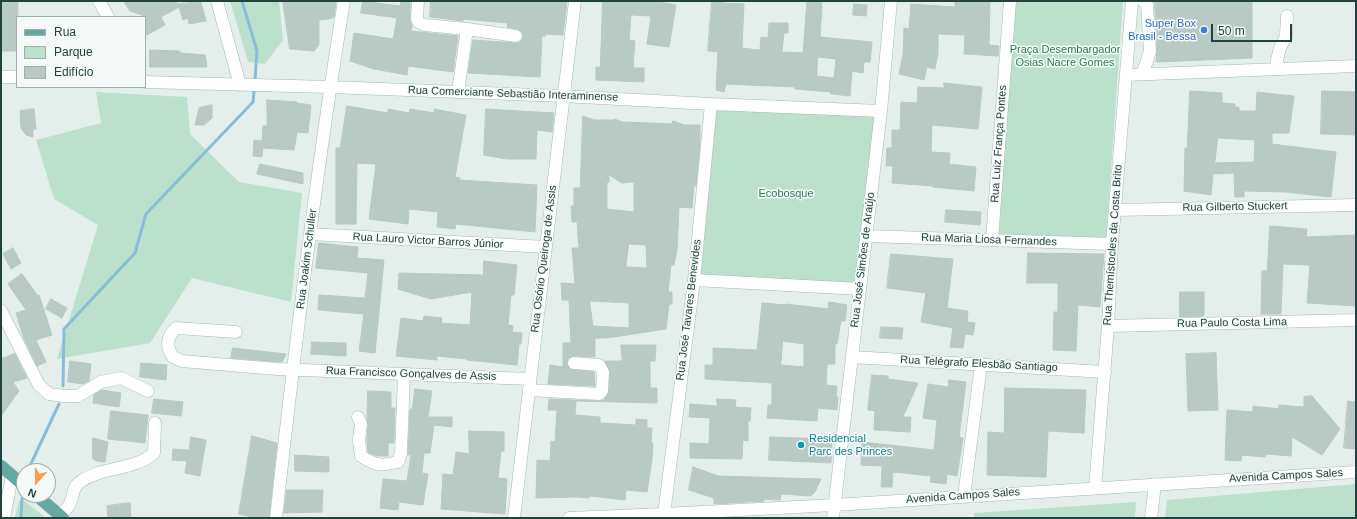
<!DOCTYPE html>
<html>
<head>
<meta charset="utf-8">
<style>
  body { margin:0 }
  #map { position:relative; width:1357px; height:519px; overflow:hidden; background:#e4efec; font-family:Arial,sans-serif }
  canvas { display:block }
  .frame { position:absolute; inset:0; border:2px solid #21423f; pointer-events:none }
  .legend { position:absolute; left:16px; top:16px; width:130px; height:72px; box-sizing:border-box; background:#f5faf9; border:1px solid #a0b0af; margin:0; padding:5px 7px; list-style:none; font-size:12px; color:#21423f }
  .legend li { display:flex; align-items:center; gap:8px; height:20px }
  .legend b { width:20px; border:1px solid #a0b0af }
  .north { position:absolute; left:16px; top:463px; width:40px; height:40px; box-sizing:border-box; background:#f5faf9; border:1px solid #a0b0af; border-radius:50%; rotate:201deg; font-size:11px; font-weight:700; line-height:16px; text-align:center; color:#21423f }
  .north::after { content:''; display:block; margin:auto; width:14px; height:18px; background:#fe9b52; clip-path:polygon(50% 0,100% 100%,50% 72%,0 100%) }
  .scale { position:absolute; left:1211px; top:24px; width:81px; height:18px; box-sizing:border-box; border:2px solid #21423f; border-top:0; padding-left:5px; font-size:12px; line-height:14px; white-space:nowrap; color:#21423f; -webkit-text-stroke:3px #f5faf9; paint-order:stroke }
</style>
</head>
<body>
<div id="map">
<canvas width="1357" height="519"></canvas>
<div class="frame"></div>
<ul class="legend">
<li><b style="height:5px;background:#64a8a3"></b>Rua</li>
<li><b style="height:11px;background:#bbe1cc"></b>Parque</li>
<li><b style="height:11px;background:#b9cac5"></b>Edifício</li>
</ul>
<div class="north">N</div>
<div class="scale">50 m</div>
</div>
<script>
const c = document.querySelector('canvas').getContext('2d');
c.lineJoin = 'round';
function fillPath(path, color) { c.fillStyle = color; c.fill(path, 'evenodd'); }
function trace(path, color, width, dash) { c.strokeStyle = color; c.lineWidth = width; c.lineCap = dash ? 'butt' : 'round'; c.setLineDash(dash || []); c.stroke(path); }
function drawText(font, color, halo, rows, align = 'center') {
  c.font = font + ' Arial,sans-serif'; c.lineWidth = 3; c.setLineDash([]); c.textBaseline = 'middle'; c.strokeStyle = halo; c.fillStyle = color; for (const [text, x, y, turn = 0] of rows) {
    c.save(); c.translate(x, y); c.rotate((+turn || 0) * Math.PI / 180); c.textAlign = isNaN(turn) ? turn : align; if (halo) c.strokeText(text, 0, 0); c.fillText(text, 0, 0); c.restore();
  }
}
fillPath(new Path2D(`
  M230,1H279L283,40L265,64L248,62Z
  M1014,1H1123L1106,238L999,234Z
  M96,92L187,97L190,134L239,182L302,193L291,302L192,278L150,343L57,359L98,225L54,199L36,140L101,123Z
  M711,104L881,111L860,289L694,280Z
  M1356,484V518H1165L1167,500Z
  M19,501L26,502L46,518H15Z
  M1136,502L1135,518H974V513Z`), '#bbe1cc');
trace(new Path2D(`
  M242,1L257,51L255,79
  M63,386L64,329L135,253L146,214L253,102L254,92
  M28,470L59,404
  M21,518L22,499`), '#87bdd8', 3);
const building = new Path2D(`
  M1,1H18L17,51H1Z
  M124,1H176L179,7L161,17L165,25L145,36V16L130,11Z
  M283,1H336L334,17L329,19L319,20V45L314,51L290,49Z
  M363,1H377L376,3L400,6L401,1H410V20L412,25L411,31L458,36L453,72L408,66L407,75L374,69L350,61L354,33L393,39L397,18L361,13Z
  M431,1H567L563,35L546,34L545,36H542L540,77L468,73L473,40L518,43L523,37V33L517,29L507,27L508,23L463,19V21L430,17Z
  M603,1H653L676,5L669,47L647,44L651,16L631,15L629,40L635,41L633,68H644V82L596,80V67H600Z
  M712,1H723V3L744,4L742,48L760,50L761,37L768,38L769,23H788V33H784L782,52L803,53L807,1H822L821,6H822L820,37L872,42L870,62H864L863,73L852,71L850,96L831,94V92L795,89V87L726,84L724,92L716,90L718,52L708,51ZM818,57L836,59L834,78L817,76Z
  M955,1H990L989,45L999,46L998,56L964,54L965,35L938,34V54L935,69L927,67L924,80L899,74L903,55L904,28L909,29L911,4L955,7Z
  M1155,1H1252V58L1156,62L1157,51Z
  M201,2L206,21L189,24L188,18L183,20L178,4Z
  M854,4L867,5L866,16L853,15Z
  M150,50L179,51L181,53L205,55L207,67H150Z
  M944,83L982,87L978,129L932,125L931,152L950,153L949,164L976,167L974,191L933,187V186L892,183L893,166H886L887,148H892V130H900L901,102L917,103L918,87L944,88Z
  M1190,91L1222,93V103L1235,104V107H1239V111H1256L1257,92L1294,96L1289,133H1272V144L1336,152L1331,197L1286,192L1244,191V197H1235L1234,173L1213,174L1211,195L1184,191L1185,148H1187ZM1218,138L1255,140L1254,162L1215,163Z
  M1322,91L1356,92V135L1321,134Z
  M267,100L297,102V103L311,105L308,133L297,132L294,150L263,148L262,157L253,156L254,140L262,141L263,126H267Z
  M212,105V118L204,125H195L199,108Z
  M347,106L388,113V109L409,113L410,109L434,113V109L466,115L455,177L460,178L459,180L537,185L535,232L456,224L455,229L437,227L438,212L409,209L408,224L369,219L376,164L357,163L356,224H336V148H340Z
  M34,109L36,129H33V137L26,135L21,128L20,111Z
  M486,109L554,113L552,132L537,130L536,159H507L484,155Z
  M583,116L594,120H614V119L623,122L672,124L673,121L684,125H700V144L696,186L694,185L692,208L679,207L677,250L674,265H671L668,292H672V304H669L666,329L607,338H595V357L575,356L568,358L567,363L570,369L594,372L595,386L548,384L550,365L563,367V343H571L569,300H562L561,283L575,284L572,248H579L577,222H572L571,206H574V188H580ZM609,175L622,183L634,182V212L607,209V182H609ZM629,244L646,245L647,268L626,267ZM590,301L629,303V328L593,326Z
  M260,164L303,173V184L257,174Z
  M946,210L981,212L980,225L945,222Z
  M1270,226L1307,229L1306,237L1356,235V306L1307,303L1310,265L1283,264L1281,314H1261L1262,271H1267Z
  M319,243L358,247L357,258L384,260L375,353L359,351L364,314L318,310L319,295L365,298L368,273L316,268Z
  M13,248L21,263L11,269L3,254Z
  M1028,253L1104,254L1100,307L1078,305L1076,351L1053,350L1054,312H1058V283H1027Z
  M891,254L953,259L947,308L968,311L967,322L975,323L973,335L965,334L963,348L950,347L953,328L921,322L926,293L887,288Z
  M484,261L517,265L514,295H511L508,325L513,326L512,332L522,333L521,344H519L517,365L467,360V359L437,356V360L396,356L401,318L423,321L424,316L442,318L441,323L470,325L472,292L431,299L398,289L399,273L483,275Z
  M22,274L38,296L39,295L52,335L36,340L46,362L37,366L24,339L16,313L26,310L8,284Z
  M1180,292H1204V316L1180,317Z
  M51,299L67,308L62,318L46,309Z
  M829,302L847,305L845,321H841L837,344H835V364H827V365L826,385L837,386L836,397H838L837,410L818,408L817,421L767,418L768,405H772V383L705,379V365H713V348L757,350L762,303L786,305V304L828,309ZM783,341L804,344V367L781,365Z
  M881,327L903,328L902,339L880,338Z
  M312,342L346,343V356L311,354Z
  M621,345H656L655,361H650V388H657V403L576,401L575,415L600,417V423L636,425V419L647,420V428H652L651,443H653L652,459L647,492L626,490L625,500L590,496L589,498L577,497L536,498L537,460L550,461L551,441L555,442L557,410H548L549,399L599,401L604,400L609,391L610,372L605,361H622Z
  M233,348L286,354L282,362L231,358Z
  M1216,353L1218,410L1188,411L1186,354Z
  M15,354L27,378L13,382L19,391L1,416V359Z
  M70,361L91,364L89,381L83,384L68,382Z
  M141,363L167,365L166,380L140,377Z
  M872,375L888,376V379L918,383L903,417H911L910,432L874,430L875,411L868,410Z
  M949,380L966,382L959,437L963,438L957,476L947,474L946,484L930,482L931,476L893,472L892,487H881L882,466L861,465L862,442L934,450L937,420L923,418L928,384L948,387Z
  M1005,388L1086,390L1084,433L1048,431L1046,477L987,475L988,432L1004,433Z
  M415,389L432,391L428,417H452V427L434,425L430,453H424L422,473L428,474L423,505L399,502L398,510L380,508L383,479L407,481L411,455H408L410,409H412Z
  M102,390L121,393L119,407L93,403L94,395Z
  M368,391L391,392V408H395L394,443H388V456H377L368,452L367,440L368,425L367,419Z
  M1312,396L1340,429L1322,455L1292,437L1291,456L1266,454L1265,457L1242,455L1241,461L1225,460L1227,410L1253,412V406L1279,409V405L1304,407V397Z
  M154,399L183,402L181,416L152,413Z
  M717,399L736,400L735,407L751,408L750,421H748V441L743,440L742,459L690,458V443L709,444L710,418L689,417L690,404L717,406Z
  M1348,401L1356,402V449L1344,448Z
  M111,411L148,415L145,443L108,439Z
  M469,431L504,432V451H501L498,478L507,479L505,514L441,509L443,474L453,475L456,452L469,454Z
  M252,436L277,443L272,489L271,490H272L269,518H257L239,514Z
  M191,437L206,440L200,476L185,473L187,461L172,460L173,449L189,450Z
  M770,437L832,439L831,463L769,460Z
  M93,438L108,442L105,462L97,461L93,459Z
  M295,455L329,457V472L295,471Z
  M693,467L718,476L821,479L815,492L811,496L781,494L780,500L764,499V501L714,504V498L689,490Z
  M287,490H323L322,512L284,513Z
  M130,503L131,518H108L107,506Z`);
fillPath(building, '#b9cac5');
trace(building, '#b5c9c4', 1);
const minor = new Path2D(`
  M99,1L108,17
  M217,1L240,85
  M418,1L417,20L420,23L425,25L467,29L458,92
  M467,29L516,36
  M1277,69V60L1280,48L1286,36L1287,16
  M1142,74L1147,61L1150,51L1147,5L1143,1
  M1126,75L1356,66
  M1,77H17
  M145,82L330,87L563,96L711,104L881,111
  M1115,210L1356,205
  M310,234L546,247
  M866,236L1112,244
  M992,240L1010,1
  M694,280L860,289
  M1,311L39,385L49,394L64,396H78L101,382L121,378L148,391
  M1108,326L1356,320
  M236,332L176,328C166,337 166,347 173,357L182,361L277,369L530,379
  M852,357L1105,372
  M529,390L599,394L602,391L603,372L599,365L574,363
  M358,417L361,424L359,440L361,456C376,466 380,466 398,462L401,453L404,374
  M1095,488L1108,326L1112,244L1132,1
  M964,496L981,365
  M664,514L694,280L711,104
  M60,515C63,512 69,508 70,503C74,496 72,487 80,482C102,466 134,471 154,453L155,423
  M4,518L12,476
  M276,518C295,345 316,172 344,1
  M514,518L575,1
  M569,518L664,514L834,505L1356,472
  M833,518L881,111L891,1
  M1151,518L1155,484`);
const major = new Path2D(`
  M1,466L24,486
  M36,495L63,518`);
trace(minor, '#a6b8b5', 13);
trace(major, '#c1cac9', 13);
trace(minor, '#fff', 12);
trace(major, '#64a8a3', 12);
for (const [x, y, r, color] of [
  [1204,30,4,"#3f7fe0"],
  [801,445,4,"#0f9aa8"]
]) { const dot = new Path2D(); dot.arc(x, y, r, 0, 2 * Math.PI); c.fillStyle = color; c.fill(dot); trace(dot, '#f5faf9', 1.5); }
drawText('11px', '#366cbe', '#f5faf9', [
  ["Super Box",1196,24],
  ["Brasil - Bessa",1196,37]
], 'right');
drawText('11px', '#277d58', '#f5faf9', [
  ["Praça Desembargador",1065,50],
  ["Osias Nacre Gomes",1065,63],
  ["Ecobosque",786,194]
]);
drawText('11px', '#21423f', '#f5faf9', [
  ["Rua Comerciante Sebastião Interaminense",513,94,2],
  ["Rua Luiz França Pontes",999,144,-86],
  ["Rua Gilberto Stuckert",1235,207,-1],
  ["Rua Maria Liosa Fernandes",989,240,2],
  ["Rua Lauro Victor Barros Júnior",428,241,3],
  ["Rua Themístocles da Costa Brito",1113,245,-86],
  ["Rua Joakim Schuller",307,259,-83],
  ["Rua Osório Queiroga de Assis",544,259,-83],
  ["Rua José Simões de Araújo",863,260,-83],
  ["Rua José Tavares Benevides",689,310,-83],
  ["Rua Paulo Costa Lima",1232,323,-1],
  ["Rua Telégrafo Elesbão Santiago",979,364,3],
  ["Rua Francisco Gonçalves de Assis",411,374,2],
  ["Avenida Campos Sales",1286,476,-3],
  ["Avenida Campos Sales",963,496,-4]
]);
drawText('11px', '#0d838f', '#f5faf9', [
  ["Residencial",809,439],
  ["Parc des Princes",809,452]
], 'left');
</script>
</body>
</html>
